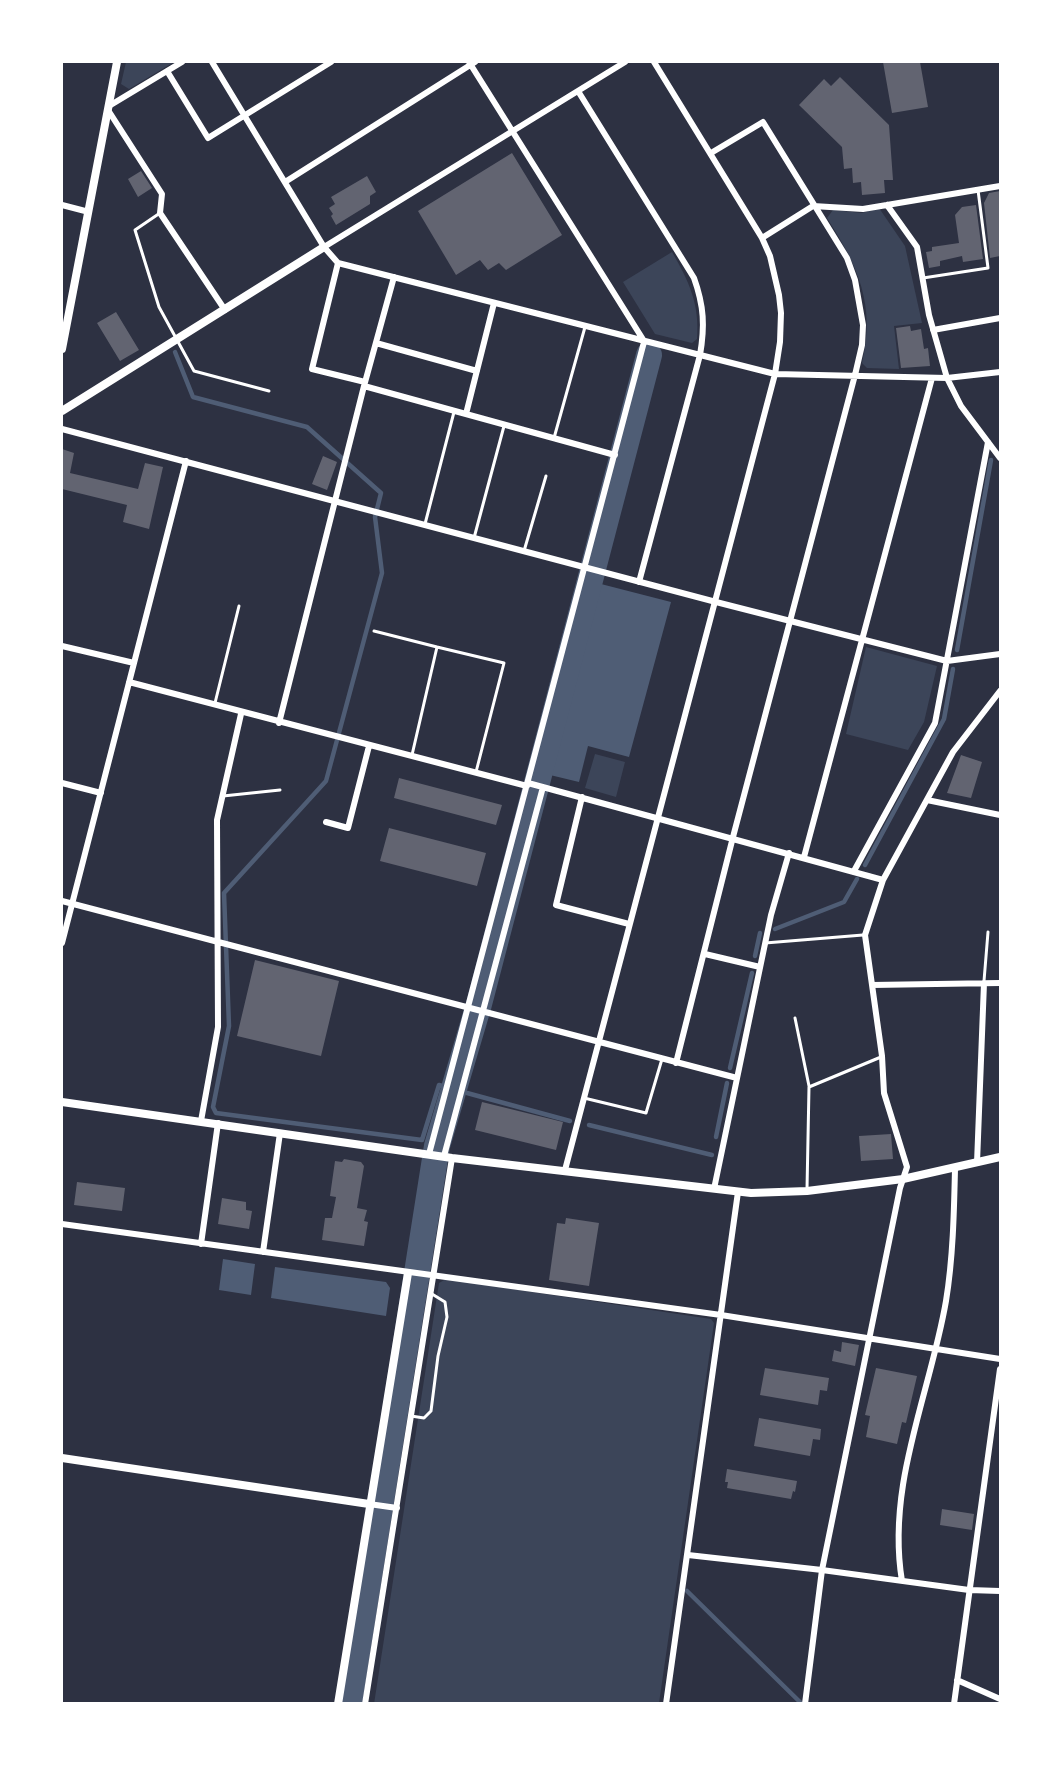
<!DOCTYPE html>
<html>
<head>
<meta charset="utf-8">
<style>
  body { margin:0 }
  #map { position:relative; width:1062px; height:1765px; overflow:hidden; background:#2d3142; font-family:Bitter,serif }
  canvas { display:block }
  .frame { position:absolute; inset:0; border:63px solid #fff; pointer-events:none }
</style>
</head>
<body>
<div id="map">
<canvas width="1062" height="1765"></canvas>
<div class="frame"></div>
</div>
<script>
const c = document.querySelector('canvas').getContext('2d');
c.lineJoin = 'round';
function fillPath(path, color) { c.fillStyle = color; c.fill(path, 'evenodd'); }
function trace(path, color, width, dash) { c.strokeStyle = color; c.lineWidth = width; c.lineCap = dash ? 'butt' : 'round'; c.setLineDash(dash || []); c.stroke(path); }
fillPath(new Path2D(`
  M126,62H174L129,89L121,84Z
  M879,208L905,246L922,323L894,326L899,369L867,368L862,363C876,305 858,266 827,218L833,210L862,213Z
  M672,252C689,281 700,305 697,339L692,343L655,334L623,282Z
  M866,647L937,666L924,722L908,750L846,734Z
  M595,754L625,762L616,797L585,788Z
  M446,1279L711,1319L714,1323L659,1703L374,1704L439,1283Z`), '#3c4559');
fillPath(new Path2D(`
  M601,584L671,602L629,757L588,746L579,782L550,775Z
  M223,1259L255,1264L251,1295L219,1290Z
  M275,1267L386,1282L390,1288L386,1316L271,1298Z`), '#4f5d75');
trace(new Path2D(`
  M175,352L193,397L307,427L381,493L375,517L382,573L326,781L224,893L229,1026L213,1107L216,1113L422,1140L439,1085L442,1086
  M957,650L991,460
  M865,865L944,719L953,669
  M775,929L844,902L857,879
  M755,956L760,933
  M730,1068L752,973
  M450,1088L454,1089
  M467,1093L570,1121
  M589,1125L712,1155
  M716,1137L727,1083
  M687,1591L802,1704`), '#4f5d75', 4.5);
trace(new Path2D(`
  M349,1704L437,1146L479,1004L649,355`), '#4f5d75', 26);
fillPath(new Path2D(`
  M883,62H920L928,107L892,113Z
  M840,77L889,125L893,180H884L885,193L862,195L861,182L853,183L852,168L844,169L842,147L799,105L824,79L831,86Z
  M512,153L562,235L506,270L499,263L488,270L480,260L456,275L418,211Z
  M141,171L152,188L138,197L128,179Z
  M367,176L376,192L370,196V204L336,225L331,216L333,214L329,208L335,204L331,197Z
  M1000,191V256L990,258L984,203L989,193Z
  M976,205L983,259L963,262L962,256L940,261V266L929,268L926,252L932,251V247L959,243L955,215L962,207Z
  M116,312L139,350L120,361L97,323Z
  M910,326L911,331L921,329L924,349L928,348L930,366L901,368L896,328Z
  M62,449L74,453L70,473L138,489L145,463L163,467L149,529L123,522L127,505L62,489Z
  M323,456L337,462L327,490L312,484Z
  M961,755L982,762L971,798L947,793Z
  M399,778L502,805L496,825L394,798Z
  M389,828L486,853L477,886L380,861Z
  M255,960L339,981L321,1056L237,1036Z
  M482,1102L563,1122L556,1150L475,1130Z
  M891,1134L893,1159L861,1161L859,1136Z
  M344,1159L361,1162L364,1166L357,1208L367,1210L364,1221L368,1222L364,1246L322,1240L325,1218H332L336,1197L330,1196L335,1161L342,1162Z
  M77,1182L125,1188L122,1211L74,1205Z
  M222,1198L246,1202V1210L252,1211L249,1229L218,1224Z
  M566,1218L599,1223L589,1286L549,1280L557,1223L565,1224Z
  M842,1342L859,1345L855,1366L832,1361L834,1350L841,1352Z
  M765,1368L829,1378L827,1391L820,1390L818,1405L760,1395Z
  M876,1368L917,1376L906,1423L902,1422L897,1444L866,1437L870,1416L865,1415Z
  M759,1418L821,1429L820,1440L813,1439L810,1456L754,1446Z
  M727,1469L797,1481L795,1492L793,1491L791,1499L727,1488L728,1482H725Z
  M942,1509L974,1514L972,1530L940,1525Z`), '#626471');
trace(new Path2D(`
  M160,213L135,230L159,307L194,371L269,391
  M923,278L988,268L978,190
  M554,438L585,327
  M425,524L454,412
  M474,538L504,426
  M524,551L546,476
  M374,631L437,647L412,755
  M437,647L504,663L476,772
  M215,703L239,606
  M223,796L280,790
  M765,943L863,935
  M984,981L988,932
  M795,1018L809,1086
  M584,1098L646,1113L662,1059
  M807,1189L809,1087L881,1057
  M411,1416L424,1418L431,1411L438,1356L447,1317L445,1302L432,1294`), '#fff', 3);
trace(new Path2D(`
  M212,62L324,247L338,263L775,374L947,378L1000,372
  M469,62L644,341
  M167,71L208,138L331,62
  M578,91L694,278C704,306 705,326 700,355L639,582
  M109,106L182,62
  M108,110L162,194L160,213L225,310
  M285,182L475,62
  M62,205L89,212
  M887,205L917,247L929,315L947,378L961,406L1000,458
  M762,238L813,206L863,209L1000,186
  M324,247L625,62
  M338,263L312,369L365,382
  M933,330L1000,318
  M376,343L477,371
  M364,386L615,455
  M466,414L494,303
  M62,429L716,602L947,661L1000,654
  M62,646L134,663
  M129,682L527,786
  M279,723L364,386L394,277
  M62,783L101,793
  M528,783L883,880
  M582,797L556,905L629,924
  M927,800L1000,815
  M326,822L348,828L369,746
  M804,857L932,378
  M854,871L935,723L988,442
  M62,901L737,1078
  M62,943L186,461
  M705,954L760,967
  M872,985L1000,983
  M676,1063L733,837L855,375L862,345L863,325L855,280L847,258L763,122L711,153
  M201,1121L218,1027L217,820L241,714
  M429,1154L644,342
  M444,1156L543,787
  M977,1163L984,983
  M565,1170L775,374L780,342L781,313L779,295L770,256L762,238L654,62
  M714,1189L771,915L789,853
  M62,1224L721,1315L1000,1359
  M201,1244L218,1123
  M263,1252L280,1133
  M369,1504L397,1508
  M688,1555L822,1570L969,1590L1000,1591
  M902,1581C886,1485 930,1394 946,1301C953,1258 954,1213 955,1169
  M957,1680L1000,1699
  M365,1704L452,1158
  M666,1704L738,1192
  M805,1704L822,1570L900,1188L907,1167L884,1093L882,1056L865,935L883,880L953,752L1000,691
  M954,1704L1000,1369`), '#fff', 6);
trace(new Path2D(`
  M62,349L117,62
  M62,411L324,247
  M62,1102L452,1158L751,1193L807,1191L903,1179L1000,1157
  M62,1458L369,1504
  M338,1704L408,1273`), '#fff', 8);
</script>
</body>
</html>
